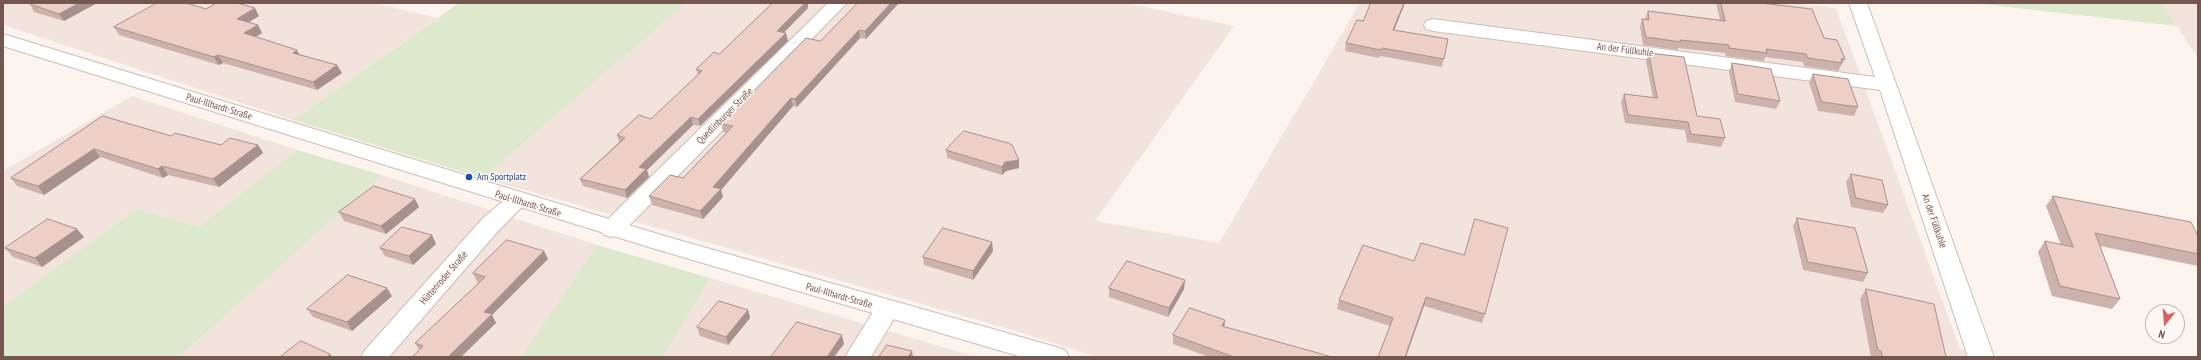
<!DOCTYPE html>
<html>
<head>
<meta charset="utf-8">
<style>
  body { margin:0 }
  #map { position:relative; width:2201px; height:360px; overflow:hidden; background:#fbf3ee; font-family:"PT Sans Narrow",sans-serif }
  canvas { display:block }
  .frame { position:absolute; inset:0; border:4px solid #755752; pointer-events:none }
  .north { position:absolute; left:2145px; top:304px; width:40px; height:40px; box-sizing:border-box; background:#fef8f4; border:1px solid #c7b8b3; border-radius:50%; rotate:197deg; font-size:11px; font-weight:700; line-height:16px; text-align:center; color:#755752 }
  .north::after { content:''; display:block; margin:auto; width:14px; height:18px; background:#d76261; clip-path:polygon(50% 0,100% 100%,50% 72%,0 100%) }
</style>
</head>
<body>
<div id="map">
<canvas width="2201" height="360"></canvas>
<div class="frame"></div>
<div class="north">N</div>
</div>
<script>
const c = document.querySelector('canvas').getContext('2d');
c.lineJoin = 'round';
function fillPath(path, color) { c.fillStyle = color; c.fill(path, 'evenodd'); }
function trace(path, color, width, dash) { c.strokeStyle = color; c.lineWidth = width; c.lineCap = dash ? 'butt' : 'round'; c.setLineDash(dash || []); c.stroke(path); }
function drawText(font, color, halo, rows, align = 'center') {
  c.font = font + ' "PT Sans Narrow",sans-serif'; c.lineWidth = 3; c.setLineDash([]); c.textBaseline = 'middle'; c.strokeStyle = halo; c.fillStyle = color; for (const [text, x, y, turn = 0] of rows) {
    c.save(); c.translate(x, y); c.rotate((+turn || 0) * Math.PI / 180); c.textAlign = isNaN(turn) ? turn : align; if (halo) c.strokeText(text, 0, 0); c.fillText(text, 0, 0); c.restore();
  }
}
fillPath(new Path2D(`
  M3,3H375L437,18L293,120L3,25Z
  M686,3H1126L1234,26L1095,221L1219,243L1360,3H1787L1836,8L1960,349L1997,357H1097L1016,331L483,178Z
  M2162,3H2198V58L2177,26Z
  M132,96L297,150L199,227L137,209L3,306V171Z
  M382,175L597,245L521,357H179Z
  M710,278L976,357H663Z`), '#f2e4dd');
fillPath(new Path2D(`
  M459,3H686L483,178L293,120Z
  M1973,3H2162L2177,26Z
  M297,150L382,175L179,357H3V306L137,209L199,227Z
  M597,245L710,278L663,357H521Z`), '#dee8cd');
const minor = new Path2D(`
  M828,3H847L620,235L612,237L604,235L600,229L604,223Z
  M1849,3H1867L1994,357H1968L1880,90L1433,31L1426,29L1424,25L1426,21L1433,19L1875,77Z
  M517,193L525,196L528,201L499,230L389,357H361L365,350L483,218L509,196Z
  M887,301L896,304L899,310L871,357H845L878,304Z`);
const tertiary = new Path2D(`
  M3,34L668,237L1056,347L1065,350L1069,357H1022L652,248L3,46Z`);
trace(minor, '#cfbcb6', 2);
trace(tertiary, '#cfbcb6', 2);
fillPath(minor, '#fff');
fillPath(tertiary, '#fff');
fillPath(new Path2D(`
  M32,3H97L64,21L34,12L30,4Z
  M773,3H808V8L784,33L788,41L700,126L693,125L647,170L649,177L627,198L583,186L580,179L619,142L617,135L651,119L698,75L696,69L719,54Z
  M899,3L866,39L860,38L797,107L793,106L721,190L723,197L703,219L652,205L649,196L683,178L727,133L723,132L721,124L820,41Z
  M1371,3H1405L1394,30L1448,39L1442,67L1380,56L1379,58L1345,51L1346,43L1363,21Z
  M1716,3H1761L1824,38L1845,59L1838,71L1804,66L1803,62L1765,57L1764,61L1726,56L1725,53L1678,48V50L1643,45L1640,27L1642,19H1645L1648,11L1720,20Z
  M206,9L259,16L249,22L258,25L262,33L256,37L300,54L342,73L317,90L223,63L219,65L119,35L114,27Z
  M1649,53L1697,116L1725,138L1721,147L1687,142L1685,130L1625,123L1621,102L1624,94L1653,98L1646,61Z
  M1732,63L1780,101L1776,109L1735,102L1729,72Z
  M1813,74L1858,107L1854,116L1818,111L1809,82Z
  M103,116L171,136L221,145H258L263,153L219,187L168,175L163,178L100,157L44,195L17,186L11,178Z
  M946,150L1019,168L1006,171L1002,175L947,158Z
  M1851,174L1888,205L1883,213L1851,207L1846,182Z
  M2053,196L2198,236V266L2100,246L2120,299L2112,309L2052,296L2038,252L2045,241L2061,245L2046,206Z
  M419,207L386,234L344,221L339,212Z
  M1797,218L1868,273L1863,282L1803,270L1793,226Z
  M432,235L436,244L413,265L385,256L380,248Z
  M84,237L42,267L13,257L5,248Z
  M1363,245L1485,314L1482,323L1424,306L1390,326L1337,309L1339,300Z
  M544,251L548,259L492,315L496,323L419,350L415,343L479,283L477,282L473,273Z
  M993,251L973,280L924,265L923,257Z
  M1109,288L1184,289L1168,317L1109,297Z
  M1866,289L1946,357H1871L1860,299Z
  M392,296L352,331L313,317L307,309Z
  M748,310L750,318L728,345L700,336L697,327Z
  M1225,320L1224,327L1332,357H1209L1173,344V335Z`), '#cdb2ac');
fillPath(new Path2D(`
  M79,3H97L64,21L59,14Z
  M805,3H808V8L778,38L777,31Z
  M891,3H899L866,39L865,31Z
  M1404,3H1405L1391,38L1393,30Z
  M255,8L259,16L241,27L237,19Z
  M258,25L262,33L248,41L244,33Z
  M859,30L860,38L797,107L795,99Z
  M786,33L788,41L700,126L698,119Z
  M297,50L301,58L293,53Z
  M218,55L223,63L219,65L214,57Z
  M337,65L342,73L317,90L313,82Z
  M791,98L793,106L721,190L723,197L703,219L700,211L713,187Z
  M691,117L693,125L647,170L649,177L627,198L625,190L639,167Z
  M258,145L263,153L219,187L213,179Z
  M94,149L100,157L44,195L38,186Z
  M1019,160V168L1006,171L1002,175V167L1005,162Z
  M162,166L168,175L163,178L158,169Z
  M415,199L419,207L386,234L381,226Z
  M77,229L84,237L42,267L35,258Z
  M432,235L436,244L413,265L409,256Z
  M992,242L993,251L973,280V271Z
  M544,251L548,259L492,315L496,323L461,357H448L484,312Z
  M1185,280L1184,289L1168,317L1169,308Z
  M387,288L392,296L352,331L347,322Z
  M1426,297L1424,306L1406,357H1405Z
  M748,310L750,318L728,345L726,337Z
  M1225,320L1224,329L1222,326Z
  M842,335L844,344L834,357H827Z
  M912,351L913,357H908Z
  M330,354L332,357H327Z`), '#a7918c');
const building = new Path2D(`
  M32,3H79L59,14L30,4Z
  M157,3H186L206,9L216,3H237L255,8L237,19L258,25L244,33L297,50L293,53L337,65L313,82L218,55L214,57L114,27Z
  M773,3H805L777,31L786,33L698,119L691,117L639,167L646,169L625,190L580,179L625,138L617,135L639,115L651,119L702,71L696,69L714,52L719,54Z
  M858,3H891L865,31L859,30L795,99L791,98L713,187L721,189L700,211L649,196L670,175L683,178L733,126L721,124L806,38L820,41Z
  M1371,3H1404L1393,30L1448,39L1444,59L1382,48L1381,50L1346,43L1357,20L1363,21Z
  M1721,3H1761L1812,9L1824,38L1837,40L1845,59H1841L1842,63L1808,58L1806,54L1766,49L1767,53L1729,48V45L1680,40L1681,42L1646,37L1642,19L1649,20L1648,11L1725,21Z
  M1649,53L1684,57L1697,116L1720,119L1725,138L1691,134L1688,122L1628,115L1624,94L1657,98Z
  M1732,63L1771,69L1780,101L1738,94Z
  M1813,74L1848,79L1858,107L1822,102Z
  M103,116L171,136L175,133L221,145L230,138L258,145L213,179L162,166L158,169L94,149L38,186L11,178Z
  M964,131L1008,143L1012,145L1019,160L1005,162L1002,167L946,150Z
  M1851,174L1882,180L1888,205L1856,198Z
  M374,186L415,199L381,226L339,212Z
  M2053,196L2191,222L2198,236V254L2095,233L2120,299L2060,286L2045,241L2073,247Z
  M1797,218L1855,228L1868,273L1808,262Z
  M48,219L77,229L35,258L5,248Z
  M1475,219L1508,228L1485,314L1426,297L1405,357H1378L1393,318L1339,300L1363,245L1414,261L1421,243L1464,255Z
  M402,227L432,235L409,256L380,248Z
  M943,228L992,242L973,271L923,257Z
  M507,240L544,251L484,312L492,314L448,357H412L423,346L415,343L485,277L473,273Z
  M1127,261L1185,280L1169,308L1109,288Z
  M348,275L387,288L347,322L307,309Z
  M1866,289L1934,304L1946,357H1883L1881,351L1878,350Z
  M719,301L748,310L726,337L697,327Z
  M1190,308L1225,320L1222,326L1332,357H1234L1173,335Z
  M797,322L842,335L827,357H771Z
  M301,341L330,354L327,357H280Z
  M887,345L912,351L908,357H879Z`);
fillPath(building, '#eecfc8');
trace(building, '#a7918c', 1);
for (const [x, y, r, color] of [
  [469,177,4,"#1a4fb4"]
]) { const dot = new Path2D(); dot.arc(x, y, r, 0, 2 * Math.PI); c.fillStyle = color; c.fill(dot); trace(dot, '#fef8f4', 1.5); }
drawText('10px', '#755752', '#fef8f4', [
  ["An der Füllkuhle",1625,50,7],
  ["Paul-Illhardt-Straße",219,107,17],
  ["Quedlinburger Straße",725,116,-45],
  ["Paul-Illhardt-Straße",528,204,17],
  ["An der Füllkuhle",1934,221,71],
  ["Hüttenroder Straße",444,278,-49],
  ["Paul-Illhardt-Straße",839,296,16]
]);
drawText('10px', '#164399', '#fef8f4', [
  ["Am Sportplatz",477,177]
], 'left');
</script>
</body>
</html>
